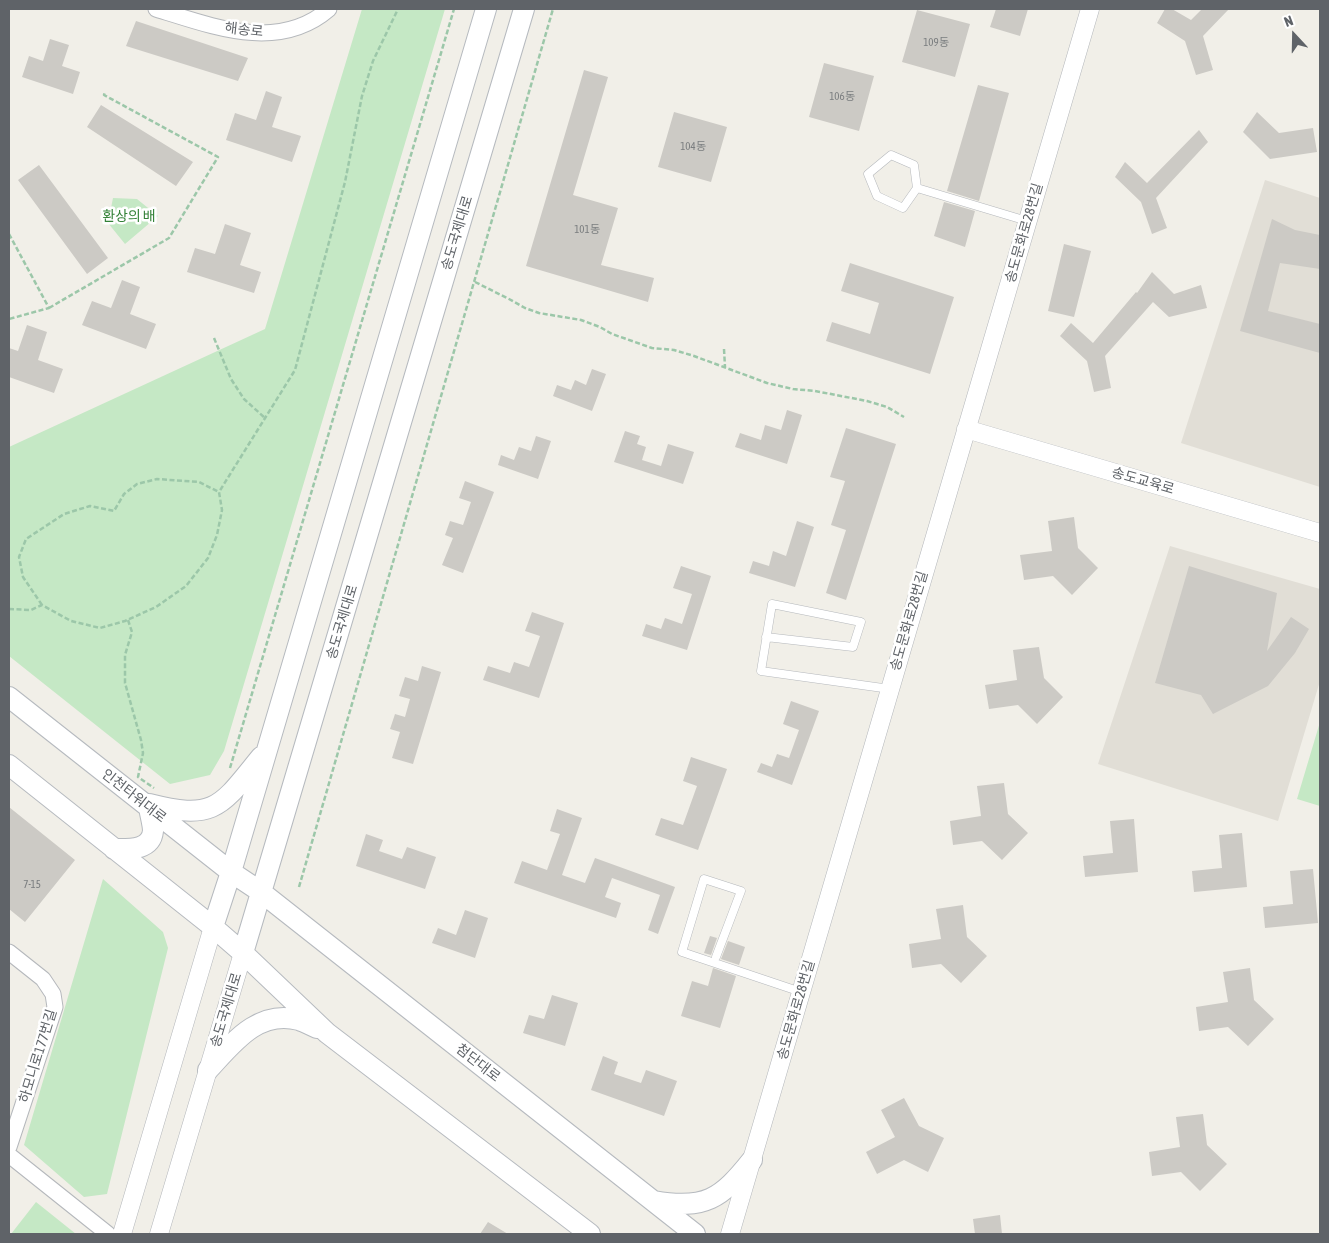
<!DOCTYPE html>
<html>
<head>
<meta charset="utf-8">
<style>
  body { margin:0 }
  #map { position:relative; width:1329px; height:1243px; overflow:hidden; background:#f1efe8; font-family:"Asap Condensed",sans-serif }
  canvas { display:block }
  .frame { position:absolute; inset:0; border:10px solid #5f6368; pointer-events:none }
  .north { position:absolute; left:1269px; top:10px; width:50px; height:50px; -webkit-text-stroke:4px #fff; paint-order:stroke; rotate:339deg; font-size:14px; font-weight:700; line-height:20px; text-align:center; color:#5f6368 }
  .north::after { content:''; display:block; margin:auto; width:18px; height:22px; background:#5f6368; clip-path:polygon(50% 0,100% 100%,50% 72%,0 100%) }
</style>
</head>
<body>
<div id="map">
<canvas width="1329" height="1243"></canvas>
<div class="frame"></div>
<div class="north">N</div>
</div>
<script>
const c = document.querySelector('canvas').getContext('2d');
c.lineJoin = 'round';
function fillPath(path, color) { c.fillStyle = color; c.fill(path, 'evenodd'); }
function trace(path, color, width, dash) { c.strokeStyle = color; c.lineWidth = width; c.lineCap = dash ? 'butt' : 'round'; c.setLineDash(dash || []); c.stroke(path); }
function drawText(font, color, halo, rows, align = 'center') {
  c.font = font + ' "Asap Condensed","Noto Sans KR",sans-serif'; c.lineWidth = 5; c.setLineDash([]); c.textBaseline = 'middle'; c.strokeStyle = halo; c.fillStyle = color; for (const [text, x, y, turn = 0] of rows) {
    c.save(); c.translate(x, y); c.rotate((+turn || 0) * Math.PI / 180); c.textAlign = isNaN(turn) ? turn : align; if (halo) c.strokeText(text, 0, 0); c.fillText(text, 0, 0); c.restore();
  }
}
fillPath(new Path2D(`
  M1265,180L1320,198V487L1181,443Z
  M1170,546L1320,589V681L1278,821L1098,764Z`), '#e1ded6');
fillPath(new Path2D(`
  M362,9H445L224,751L210,775L170,784L9,656V447L265,329Z
  M113,198L137,199L158,216L125,244L108,223Z
  M1320,722V806L1297,799Z
  M103,879L163,932L168,948L107,1194L84,1197L24,1145Z
  M36,1202L76,1234H11Z`), '#c5e8c5');
fillPath(new Path2D(`
  M996,9H1028L1020,36L990,27Z
  M1165,9H1172L1191,20L1202,9H1229L1203,36L1213,70L1196,75L1185,41L1157,23Z
  M917,10L970,24L955,77L902,62Z
  M136,21L248,58L238,81L126,46Z
  M50,39L69,45L62,66L80,72L73,94L22,77L29,56L43,61Z
  M824,63L874,76L859,131L809,117Z
  M584,70L608,77L573,195L618,208L601,265L654,278L648,302L526,266Z
  M978,85L1009,93L979,201L947,191Z
  M266,91L282,97L272,127L301,136L292,162L226,140L235,113L256,120Z
  M101,105L193,162L176,186L87,127Z
  M674,112L727,127L711,182L658,167Z
  M1257,112L1279,133L1313,128L1317,152L1270,159L1243,132Z
  M1199,130L1208,142L1156,198L1167,228L1152,234L1141,202L1115,177L1125,162L1147,183Z
  M39,165L108,258L87,274L18,180Z
  M944,202L975,211L965,247L934,236Z
  M1272,219L1295,230L1320,235V269L1280,263L1268,311L1320,324V353L1240,331Z
  M225,224L251,233L240,265L261,272L254,293L187,272L195,248L215,254Z
  M1064,244L1091,251L1074,317L1048,311Z
  M850,263L954,297L930,374L826,341L832,322L870,334L879,303L841,291Z
  M1152,272L1174,294L1201,285L1207,308L1169,317L1153,302L1105,356L1111,388L1094,392L1087,361L1060,336L1071,323L1093,343L1136,292L1137,293Z
  M122,280L140,287L130,314L156,324L146,349L82,325L92,301L111,308Z
  M27,325L47,332L38,360L63,369L54,393L9,377V348L18,351Z
  M592,369L606,374L592,411L553,396L557,385L571,390L575,380L586,385Z
  M787,410L802,415L787,464L735,447L740,433L761,440L765,425L781,430Z
  M846,428L896,444L846,600L826,593L846,530L831,525L845,481L830,477Z
  M625,431L640,436L637,444L646,447L642,460L661,466L668,444L694,452L683,484L614,462Z
  M536,436L551,441L538,479L498,465L501,455L514,460L519,447L531,451Z
  M465,481L494,492L463,573L442,565L453,538L445,535L450,521L463,525L471,502L459,498Z
  M1074,517L1078,548L1098,568L1072,595L1053,576L1024,580L1020,555L1052,551L1048,521Z
  M797,521L814,527L795,587L749,573L753,561L769,566L773,551L786,556Z
  M681,566L711,576L687,650L642,636L646,624L661,629L665,618L682,624L692,594L673,588Z
  M1189,566L1277,593L1267,651L1291,617L1309,629L1295,653L1268,686L1213,714L1201,695L1155,683Z
  M532,612L564,623L539,698L483,680L488,666L510,673L514,662L529,667L540,636L525,631Z
  M1039,647L1044,678L1063,697L1037,724L1018,705L989,709L985,685L1017,680L1013,650Z
  M422,666L441,672L413,764L392,758L400,732L390,729L395,714L405,717L410,699L399,696L405,677L418,681Z
  M791,701L819,711L792,785L757,772L761,763L772,767L777,754L789,758L799,730L783,724Z
  M691,757L727,769L698,850L655,835L661,818L683,825L697,786L683,781Z
  M1004,783L1008,814L1028,833L1002,860L982,841L953,845L950,821L981,816L977,786Z
  M9,807L75,860L25,922L9,909Z
  M557,809L582,818L562,875L585,883L595,858L675,887L658,934L648,930L660,895L612,878L605,897L621,903L616,918L514,883L522,861L547,870L560,834L550,831Z
  M1134,819L1138,872L1085,877L1083,856L1113,853L1110,821Z
  M1242,833L1247,887L1194,892L1192,871L1222,868L1219,835Z
  M366,834L383,840L379,851L402,859L407,847L436,857L425,889L356,866Z
  M1313,869L1318,923L1265,928L1263,907L1293,904L1290,871Z
  M963,905L967,937L987,956L961,983L941,964L912,968L909,944L941,939L936,909Z
  M465,910L488,918L475,958L432,943L438,928L456,935Z
  M710,936L717,938L711,955L704,953Z
  M728,941L745,947L739,965L721,959Z
  M713,968L736,976L720,1028L681,1016L692,981L708,986Z
  M1250,968L1254,1000L1274,1019L1248,1046L1228,1027L1199,1031L1196,1007L1228,1002L1223,972Z
  M552,995L578,1003L565,1046L523,1033L529,1015L544,1019Z
  M603,1056L618,1062L614,1074L641,1083L646,1070L677,1081L664,1116L591,1090Z
  M904,1098L919,1126L944,1138L928,1172L904,1160L877,1174L866,1152L895,1137L881,1110Z
  M1203,1114L1207,1145L1227,1164L1200,1191L1181,1172L1152,1176L1149,1152L1180,1147L1176,1117Z
  M1000,1215L1002,1234H975L973,1219Z
  M488,1222L508,1234H480Z`), '#cccac5');
const service = new Path2D(`
  M917,188L903,208L877,196L868,174L891,155L914,165L917,188L1027,221
  M766,637L853,647L861,622L772,604L761,671L890,689
  M716,957L741,891L704,879L682,952L801,992`);
const minor = new Path2D(`
  M156,9C212,26 278,53 329,9
  M9,952L43,979L53,994L55,1007L9,1147
  M9,1155L108,1234`);
const tertiary = new Path2D(`
  M966,429L1320,533
  M122,1234L213,927
  M159,1234L243,953
  M730,1234L1090,9`);
const secondary = new Path2D(`
  M9,697L231,872L261,892L695,1234
  M9,765L213,927L243,953L327,1033L590,1234
  M149,804C216,821 221,806 261,757
  M114,849C128,849 151,851 153,831C153,824 150,815 149,807
  M213,927L231,872L486,9
  M243,953L524,9
  M208,1070C233,1043 258,1009 299,1020C305,1022 312,1026 317,1028
  M654,1201C705,1210 721,1199 752,1160`);
trace(service, '#b5b8bc', 9);
trace(minor, '#b5b8bc', 17);
trace(tertiary, '#b5b8bc', 19);
trace(secondary, '#b6babf', 22);
trace(new Path2D(`
  M9,234L49,308L9,319
  M475,282L509,299L525,308L539,313L581,320L600,327L612,334L652,348L674,350L694,356L767,383L793,389L815,391L867,401L887,407L904,417
  M49,308L169,238L218,157L104,95L105,92
  M214,338L231,379L244,399L265,418
  M724,349L725,367
  M42,605L23,577L19,557L26,539L64,514L90,506L114,511L124,494L137,484L157,479L199,482L219,492
  M9,609L31,610L42,605L71,621L100,628L125,621L156,607L186,586L208,558L217,535L222,510L219,492L295,370L345,182L362,96L373,61L398,9
  M128,620L132,632L125,655V683L141,740L143,753L138,777L154,788
  M230,768L454,9
  M299,887L553,9`), '#9cc7a9', 2.5, [5, 2.5]);
trace(service, '#fff', 8);
trace(minor, '#fff', 15);
trace(tertiary, '#fff', 18);
trace(secondary, '#fff', 20);
drawText('11px', '#7a7d7f', null, [
  ["109동",936,43],
  ["106동",842,97],
  ["104동",693,147],
  ["101동",587,230],
  ["7-15",32,885]
]);
drawText('14px', '#5f6368', '#fff', [
  ["해송로",244,30,6],
  ["송도국제대로",457,233,-73],
  ["송도문화로28번길",1024,233,-74],
  ["송도교육로",1143,481,16],
  ["송도문화로28번길",909,621,-74],
  ["송도국제대로",342,622,-73],
  ["인천타워대로",134,796,38],
  ["송도국제대로",226,1010,-73],
  ["송도문화로28번길",796,1010,-74],
  ["하모니로177번길",38,1056,-73],
  ["첨단대로",478,1063,38]
]);
drawText('14px', '#348238', '#fff', [
  ["환상의 배",129,217]
]);
</script>
</body>
</html>
